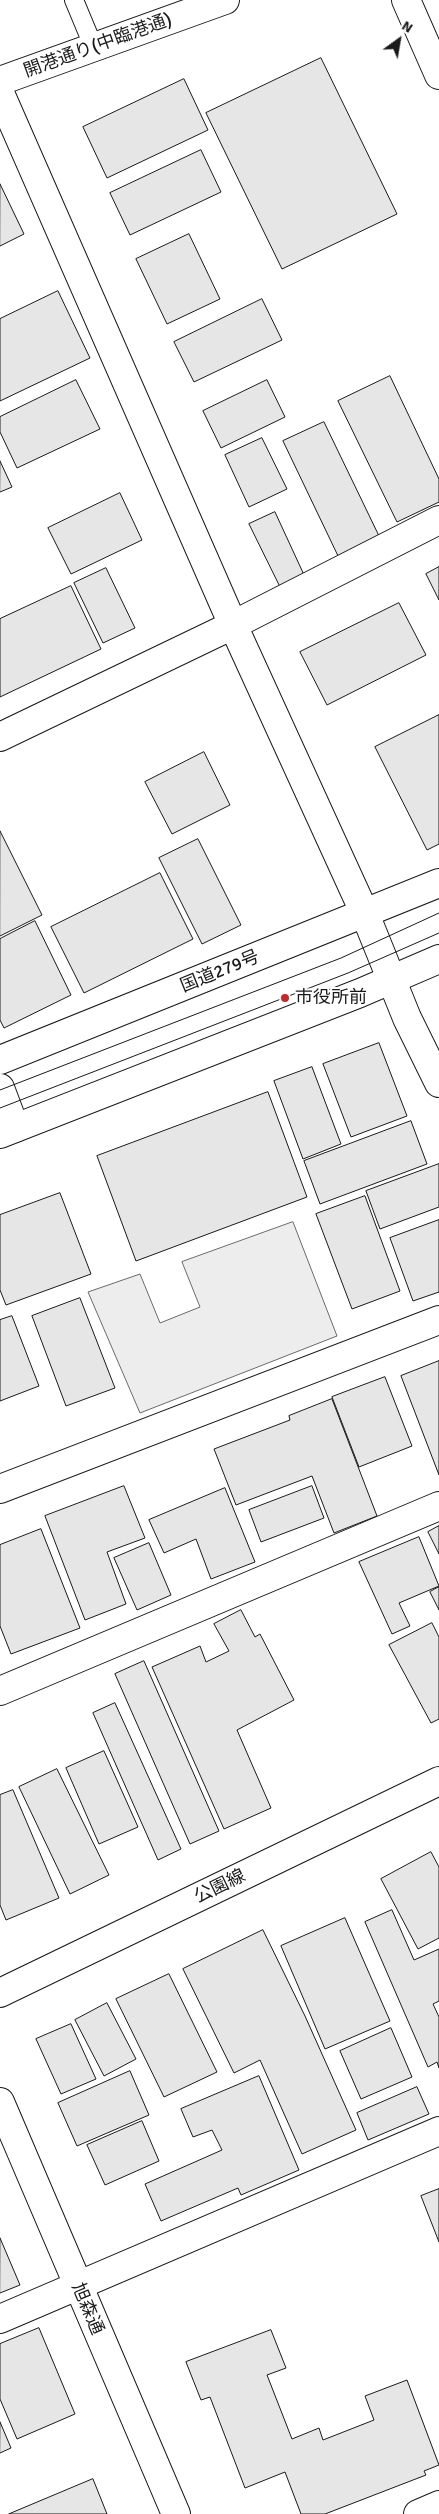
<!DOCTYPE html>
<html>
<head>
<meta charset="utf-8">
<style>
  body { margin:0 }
  #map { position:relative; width:439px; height:2514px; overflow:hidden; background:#fff; font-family:Signika,sans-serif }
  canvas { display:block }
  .north { position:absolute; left:374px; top:15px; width:50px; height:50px; -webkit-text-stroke:4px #fff; paint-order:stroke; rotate:32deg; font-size:14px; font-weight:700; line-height:20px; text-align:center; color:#1a1a1a }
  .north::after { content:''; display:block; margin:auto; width:18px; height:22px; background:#1a1a1a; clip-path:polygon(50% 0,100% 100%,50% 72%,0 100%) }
</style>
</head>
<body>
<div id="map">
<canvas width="439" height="2514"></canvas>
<div class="north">N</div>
</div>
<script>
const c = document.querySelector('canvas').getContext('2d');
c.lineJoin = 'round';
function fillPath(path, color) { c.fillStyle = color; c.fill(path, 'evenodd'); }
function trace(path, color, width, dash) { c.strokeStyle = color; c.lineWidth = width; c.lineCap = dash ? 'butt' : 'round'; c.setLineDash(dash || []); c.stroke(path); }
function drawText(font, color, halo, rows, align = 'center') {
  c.font = font + ' Signika,"Noto Sans JP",sans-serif'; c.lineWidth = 4; c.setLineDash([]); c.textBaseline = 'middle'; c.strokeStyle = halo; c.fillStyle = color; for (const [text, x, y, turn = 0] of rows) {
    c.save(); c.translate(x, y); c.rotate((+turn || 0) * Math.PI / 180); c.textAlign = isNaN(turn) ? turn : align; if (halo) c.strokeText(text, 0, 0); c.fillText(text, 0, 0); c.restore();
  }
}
const built = new Path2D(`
  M293,1222L337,1336L140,1413L88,1292L140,1274L160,1323L200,1307L182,1262Z`);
fillPath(built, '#ededed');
trace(built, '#6a6a6a', 1);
const building = new Path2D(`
  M321,58L397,214L282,269L206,113Z
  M184,79L208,130L107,178L83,127Z
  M201,150L221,192L130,235L110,193Z
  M0,184L24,234L0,246Z
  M189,234L220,299L167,324L136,259Z
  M58,291L90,358L0,401V319Z
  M262,299L282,340L194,382L174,342Z
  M390,376L439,479V502L397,522L338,401Z
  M76,380L100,429L17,468L0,432V417Z
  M267,380L285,417L221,448L203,411Z
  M324,422L380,538L339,558L283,441Z
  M262,438L287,489L249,507L225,455Z
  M0,461L12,487L0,492Z
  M120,493L142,540L71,574L48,528Z
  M275,512L305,577L281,589L249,524Z
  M439,567V600L426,574Z
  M106,568L135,628L103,643L74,583Z
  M71,586L101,649L0,697V619Z
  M399,603L426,655L327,705L300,652Z
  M439,715V844L427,850L375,747Z
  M204,752L230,805L172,834L145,782Z
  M0,831L42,915L0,936Z
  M198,839L241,925L202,944L159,858Z
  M160,873L193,939L84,993L51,927Z
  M35,921L71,995L4,1028L0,1020V939Z
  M379,1043L407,1116L351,1137L323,1064Z
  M312,1067L341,1144L303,1159L274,1081Z
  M268,1092L307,1197L136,1261L97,1156Z
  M411,1121L427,1164L320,1204L304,1161Z
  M439,1164V1207L380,1229L366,1191Z
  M60,1193L91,1274L6,1305L0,1290V1215Z
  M365,1196L400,1291L352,1309L316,1214Z
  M439,1220V1292L413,1301L390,1238Z
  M80,1298L115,1388L66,1406L32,1316Z
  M12,1316L39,1386L0,1401V1320Z
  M439,1361V1475L401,1376Z
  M385,1377L412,1446L359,1467L332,1397Z
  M332,1399L377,1516L334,1533L312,1476L236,1505L214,1449L290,1420L289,1416Z
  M124,1486L145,1538L107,1552L126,1604L85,1620L45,1516Z
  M312,1486L324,1518L261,1542L249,1510Z
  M225,1488L255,1562L211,1579L196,1539L164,1553L149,1520Z
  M439,1526V1554L428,1532Z
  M41,1529L80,1628L11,1654L0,1626V1545Z
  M419,1537L439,1586L399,1603L410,1626L392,1634L359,1562Z
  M149,1543L171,1595L137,1610L114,1558Z
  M439,1587V1610L430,1592Z
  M241,1610L255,1637L260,1634L294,1700L237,1730L271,1808L224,1829L152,1667L200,1646L206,1662L229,1651L214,1624Z
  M432,1623L439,1637V1719L431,1723L389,1645Z
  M144,1661L219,1831L190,1844L115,1674Z
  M115,1703L181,1849L158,1860L93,1713Z
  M104,1751L138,1827L99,1844L66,1768Z
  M57,1769L109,1875L70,1894L19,1787Z
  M13,1790L59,1898L6,1920L0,1905V1795Z
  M431,1852L439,1867V1938L418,1949L381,1879Z
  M392,1910L414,1960L439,1949V2001L433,2004L439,2017V2068L437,2062L428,2067L365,1922Z
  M345,1918L390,2021L325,2049L281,1946Z
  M263,1930L305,2016L356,2130L302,2154L260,2060L234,2073L183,1969Z
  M169,1974L217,2072L164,2097L116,1999Z
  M107,2003L136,2059L104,2076L75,2020Z
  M71,2024L96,2079L61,2094L36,2039Z
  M391,2028L412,2077L361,2099L340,2051Z
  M130,2071L149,2115L77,2146L58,2103Z
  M259,2076L299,2170L241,2195L238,2188L161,2221L145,2184L222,2150L212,2130L193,2137L181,2109Z
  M417,2087L429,2114L368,2140L357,2113Z
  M142,2121L159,2161L105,2185L87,2145Z
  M439,2189V2242L421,2196Z
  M0,2238L20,2285L0,2293Z
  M39,2328L75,2414L17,2439L0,2399V2344Z
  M271,2330L286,2368L267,2375L292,2439L319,2428L323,2440L374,2420L365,2396L407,2380L439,2465L424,2471L426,2475L325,2514H301L285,2472L245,2488L210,2397L201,2400L186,2362Z
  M0,2422L11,2448L0,2453Z
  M93,2479L107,2514H9Z`);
fillPath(building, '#e6e6e6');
trace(building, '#1a1a1a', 1);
const lane = new Path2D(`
  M74,0L94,48`);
const street = new Path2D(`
  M0,93L233,625L365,914L407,1018L439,1083
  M0,1088L15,1128
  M0,1489L439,1320
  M0,1691L439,1506
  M0,2319L439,2131
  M418,2514L439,2505`);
const secondary = new Path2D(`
  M406,0L439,75
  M0,81L225,0
  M0,737L233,625L439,520
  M0,1993L439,1781
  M0,2102L176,2514`);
const highway = new Path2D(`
  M0,1060L439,883
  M0,1134L360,993L439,959`);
trace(lane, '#1a1a1a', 20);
trace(street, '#1a1a1a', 30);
trace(secondary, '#1a1a1a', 30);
trace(highway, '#1a1a1a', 30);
trace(lane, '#fff', 18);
trace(street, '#fff', 28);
trace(secondary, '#fff', 28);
trace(highway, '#fff', 28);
trace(new Path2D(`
  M0,1090L341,958L439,913
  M0,1108L348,973L439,933`), '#1a1a1a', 1);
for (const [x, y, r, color] of [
  [285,998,5,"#c62828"]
]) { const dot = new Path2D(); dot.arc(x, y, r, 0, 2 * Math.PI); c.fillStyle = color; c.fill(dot); trace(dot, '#fff', 2); }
drawText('18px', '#1a1a1a', '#fff', [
  ["開港通り(中臨港通)",98,46,-20],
  ["国道279号",220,972,-22],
  ["公園線",220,1887,-26],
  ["旭森通",87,2309,67]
]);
drawText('18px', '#1a1a1a', '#fff', [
  ["市役所前",295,998]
], 'left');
</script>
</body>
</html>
